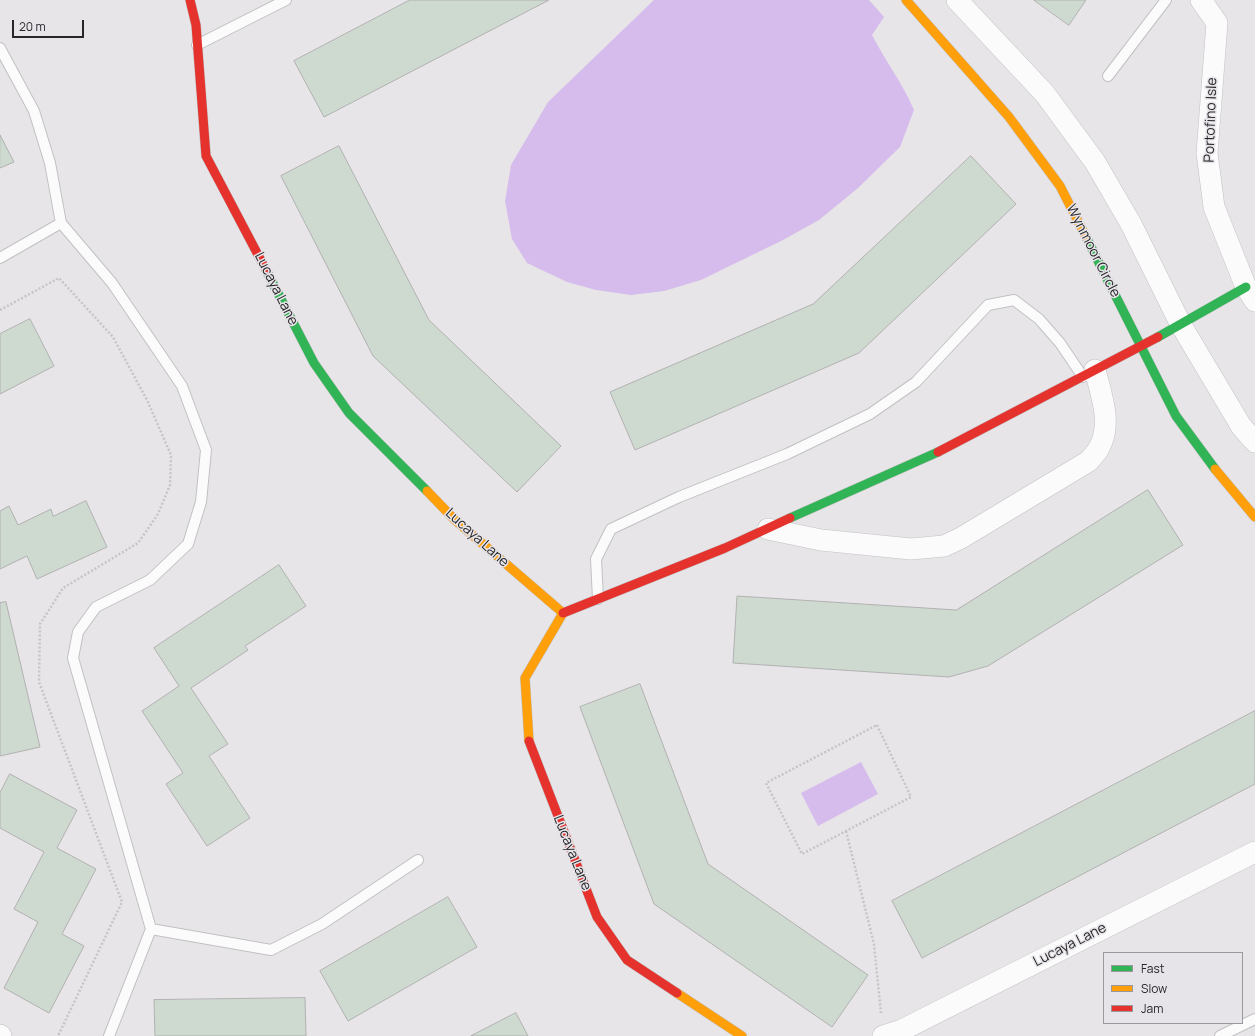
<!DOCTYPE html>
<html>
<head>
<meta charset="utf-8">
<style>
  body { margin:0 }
  #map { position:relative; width:1255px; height:1036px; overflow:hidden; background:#e7e5e8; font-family:Manrope,sans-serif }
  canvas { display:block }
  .legend { position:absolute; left:1103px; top:952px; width:140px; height:72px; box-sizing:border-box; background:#e7e4e9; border:1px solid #9b989c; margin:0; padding:5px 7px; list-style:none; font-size:12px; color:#282728 }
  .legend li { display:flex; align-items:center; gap:8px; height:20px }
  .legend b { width:20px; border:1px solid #9b989c }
  .scale { position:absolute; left:12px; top:20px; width:72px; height:18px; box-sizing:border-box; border:2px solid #282728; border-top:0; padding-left:5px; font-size:12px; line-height:14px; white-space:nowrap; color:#282728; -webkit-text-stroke:3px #e7e4e9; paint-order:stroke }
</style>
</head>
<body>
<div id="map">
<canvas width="1255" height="1036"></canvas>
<ul class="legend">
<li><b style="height:5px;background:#30b455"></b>Fast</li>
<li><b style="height:5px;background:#ff9f0a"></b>Slow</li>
<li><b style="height:5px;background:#e5322d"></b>Jam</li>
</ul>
<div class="scale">20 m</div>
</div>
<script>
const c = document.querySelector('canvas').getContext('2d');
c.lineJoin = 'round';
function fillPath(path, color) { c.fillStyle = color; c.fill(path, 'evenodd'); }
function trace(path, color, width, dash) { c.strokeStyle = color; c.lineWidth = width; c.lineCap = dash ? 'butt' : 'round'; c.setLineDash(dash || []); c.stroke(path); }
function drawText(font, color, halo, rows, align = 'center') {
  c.font = font + ' Manrope,sans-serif'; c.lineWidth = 3; c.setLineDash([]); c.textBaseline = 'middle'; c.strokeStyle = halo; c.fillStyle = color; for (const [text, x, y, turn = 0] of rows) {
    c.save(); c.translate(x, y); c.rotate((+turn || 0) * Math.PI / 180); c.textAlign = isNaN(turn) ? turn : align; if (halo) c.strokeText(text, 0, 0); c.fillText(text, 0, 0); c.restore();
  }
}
fillPath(new Path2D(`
  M654,0H869L884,17L872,35C886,62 902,82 914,110L900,147L858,188L819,220L783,240L701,280L664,291L631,295L596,290L567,282L527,263L512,239L505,201L511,165L548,102Z
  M861,762L878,794L818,826L801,793Z`), '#d6bcec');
const building = new Path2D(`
  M410,0H549L324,117L294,61Z
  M1034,0H1086L1069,25Z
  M0,135L14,162L0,168Z
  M339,146L429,320L561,446L517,492L373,356L281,176Z
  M971,156L1016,204L859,353L635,450L610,392L813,304Z
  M30,319L54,366L0,394V334Z
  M1148,490L1183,545L988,666L949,677L733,663L737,596L956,610Z
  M86,501L107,547L37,579L27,556L0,569V511L9,506L18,525L51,509L53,516Z
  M279,565L306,606L245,646L248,650L191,688L228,744L209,756L250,818L207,846L166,784L183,773L142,711L179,686L154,648Z
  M6,602L40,747L0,756V603Z
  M640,684L708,864L868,975L832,1027L654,904L580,707Z
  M1255,711V784L922,958L892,901Z
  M10,774L77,810L57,848L96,869L62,934L84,946L49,1013L4,988L38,922L14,909L44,852L0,828V793Z
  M448,897L477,947L348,1021L320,971Z
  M305,998L306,1036H155L154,1000Z
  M516,1013L528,1036H471Z`);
fillPath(building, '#ced9d0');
trace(building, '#b1b1b1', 1);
const lane = new Path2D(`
  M197,45L286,0
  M0,48L34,111L50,163L61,223
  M1108,76L1166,0
  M0,258L61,223L112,283L182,386L206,450L201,502L188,544L150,580L96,607L78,632L73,658L151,929L109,1036
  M598,599L596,559L611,529L679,497L787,454L870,414L916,382L988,305L1014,300L1039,319L1060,343L1083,377
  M151,929L271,950L322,924L418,860
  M1220,1036L1255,1019`);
const street = new Path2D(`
  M957,0L1045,94L1095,162L1131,224L1181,325L1241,426L1255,442
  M1201,0L1217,23L1207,153L1214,207L1246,287L1255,301
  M768,529L821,540L911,549L944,546L961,538L1089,461C1093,456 1098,451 1100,446C1112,423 1101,394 1095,370
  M0,1035L1,1036
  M883,1036L902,1030L1255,852`);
const fast = new Path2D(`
  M1086,237L1176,416L1215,469
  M266,270L314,363L349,413L427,491
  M1158,337L1246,287
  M790,518L938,452`);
const slow = new Path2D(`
  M906,0L1009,117L1060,186L1086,237
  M1215,469L1255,517
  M427,491L455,520L563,613L525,678L529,741
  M677,993L742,1036`);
const jam = new Path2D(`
  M190,0L196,25L206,156L266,270
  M938,452L1158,337
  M563,613L725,548L790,518
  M529,741L597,917L627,960L677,993`);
trace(lane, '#c1c0c2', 12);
trace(street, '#c1c0c2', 22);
trace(fast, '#c1c0c2', 10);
trace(slow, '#c1c0c2', 10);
trace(jam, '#c1c0c2', 10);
trace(new Path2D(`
  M0,310L59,278L113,337L147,400L171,455L170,485L158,514L138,543L63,588L40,624L39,682L122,902L58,1036
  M877,725L911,797L802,854L766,783Z
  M846,831L874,944L881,1013`), '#c5c5c6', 2.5, [2, 2]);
trace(lane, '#fbfbfc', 10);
trace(street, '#fbfbfc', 21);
trace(fast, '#30b455', 9);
trace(slow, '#ff9f0a', 9);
trace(jam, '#e5322d', 9);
drawText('14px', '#282728', '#e7e4e9', [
  ["Portofino Isle",1211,120,-88],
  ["Wynmoor Circle",1093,251,63],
  ["Lucaya Lane",276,289,63],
  ["Lucaya Lane",477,538,42],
  ["Lucaya Lane",572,853,68],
  ["Lucaya Lane",1070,945,-27]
]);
</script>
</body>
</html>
